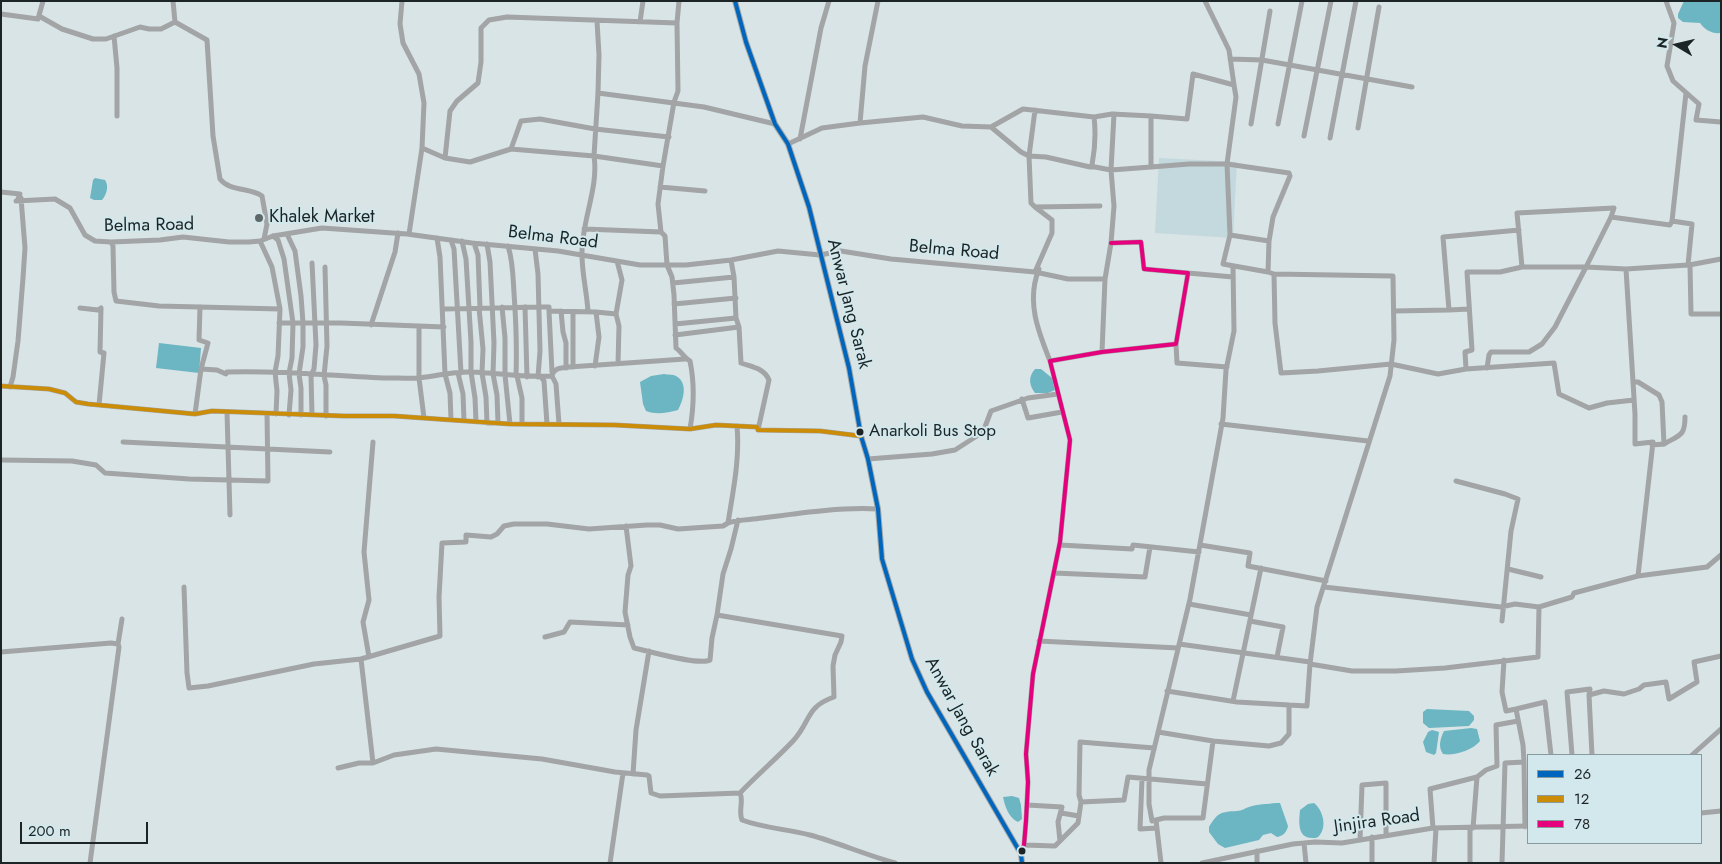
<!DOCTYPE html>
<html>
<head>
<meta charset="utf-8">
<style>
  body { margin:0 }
  #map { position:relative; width:1722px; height:864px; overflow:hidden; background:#d8e4e6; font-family:Jost,sans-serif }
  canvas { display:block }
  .frame { position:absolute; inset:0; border:2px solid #1c2426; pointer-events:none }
  .legend { position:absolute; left:1527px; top:754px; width:175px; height:90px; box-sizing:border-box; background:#d2e8ec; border:1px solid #899a9d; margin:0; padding:6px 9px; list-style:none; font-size:15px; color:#1c2426 }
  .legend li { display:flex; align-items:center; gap:10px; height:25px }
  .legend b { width:25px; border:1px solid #899a9d }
  .north { position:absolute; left:1652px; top:20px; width:50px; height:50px; -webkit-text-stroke:4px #d2e8ec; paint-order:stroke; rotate:279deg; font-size:14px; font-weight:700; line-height:20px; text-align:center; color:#1c2426 }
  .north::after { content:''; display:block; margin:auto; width:18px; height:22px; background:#1c2426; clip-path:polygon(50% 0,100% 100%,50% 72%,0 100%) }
  .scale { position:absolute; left:20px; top:822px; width:128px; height:22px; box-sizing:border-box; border:2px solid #1c2426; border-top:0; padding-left:6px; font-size:15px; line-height:18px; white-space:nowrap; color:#1c2426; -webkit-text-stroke:4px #d2e8ec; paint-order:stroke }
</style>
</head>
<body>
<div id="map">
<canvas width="1722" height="864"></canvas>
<div class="frame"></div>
<ul class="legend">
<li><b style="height:6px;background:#0065bd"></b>26</li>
<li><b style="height:6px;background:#cb8c08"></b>12</li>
<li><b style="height:6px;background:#e5007d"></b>78</li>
</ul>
<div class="north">N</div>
<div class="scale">200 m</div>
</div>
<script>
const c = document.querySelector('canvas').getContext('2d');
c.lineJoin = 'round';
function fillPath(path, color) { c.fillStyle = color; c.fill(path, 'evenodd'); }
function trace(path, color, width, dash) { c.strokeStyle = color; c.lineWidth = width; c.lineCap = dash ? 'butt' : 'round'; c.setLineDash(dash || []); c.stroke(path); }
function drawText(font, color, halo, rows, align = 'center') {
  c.font = font + ' Jost,sans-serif'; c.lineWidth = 4; c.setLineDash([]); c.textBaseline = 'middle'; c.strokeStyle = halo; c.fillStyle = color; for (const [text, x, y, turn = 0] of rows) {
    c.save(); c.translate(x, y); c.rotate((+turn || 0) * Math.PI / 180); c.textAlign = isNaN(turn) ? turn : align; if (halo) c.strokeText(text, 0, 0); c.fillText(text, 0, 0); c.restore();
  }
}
fillPath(new Path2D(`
  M1159,158L1237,162L1233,238L1155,233Z`), '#c4d9dd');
fillPath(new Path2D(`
  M1684,1H1721V33C1712,34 1705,30 1700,23L1683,22L1678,18V14Z
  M95,178L105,180C109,186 107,194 102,200H94L90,198L93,180Z
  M159,343L201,348L199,373L156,368Z
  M1035,369H1041L1052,378L1055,390L1048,393H1035C1029,385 1028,377 1035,369Z
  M664,374C668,375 673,374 676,376C689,383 683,401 678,410C667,413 656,415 646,411L643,404L640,382L651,376Z
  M1427,709L1469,711L1474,716V720L1469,726L1429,728L1423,723V712Z
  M1471,728L1477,729L1480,741C1473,750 1454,756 1443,754C1438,747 1440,739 1444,731Z
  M1432,730L1439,732L1436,753L1434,755L1426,752L1423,742L1428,732Z
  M1012,796L1019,798L1021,805L1022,819L1018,822C1009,818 1005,807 1003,797Z
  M1276,803H1280L1288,826C1287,832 1283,836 1277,837L1271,833L1263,835L1259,840L1225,848L1218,844L1209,832V827C1218,812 1221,812 1237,811C1242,811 1245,808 1249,807C1257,804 1268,804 1276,803Z
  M1314,803C1322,809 1328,826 1319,836C1317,838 1316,838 1312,838C1297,838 1299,821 1300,810L1308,804Z`), '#6bb6c2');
trace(new Path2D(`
  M173,1L175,22L207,40L213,136L220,179C230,192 249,187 262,196L267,224L264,239
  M402,1L400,24L403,43L419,74L424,103L422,148L409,234
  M679,1L677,23L678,91L674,102L663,166L658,204L661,232L665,236L667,265L672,277L674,295L676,348C682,352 684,358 690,361C695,385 694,406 690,429
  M1666,1L1674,23L1667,66L1673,81L1699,104L1696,120L1721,122
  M1,14L38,19L43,1
  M39,16L62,29L93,39H106L140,27L149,29H161L175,22
  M640,22L643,1
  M114,36L117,68V116
  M1230,59L1262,60L1412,87
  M598,93L704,107L775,124
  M1035,110L1029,156L1031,203L1035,207L1100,206
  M860,123L865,66L878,1
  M1251,124L1270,11
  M1278,124L1302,1
  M991,127L1023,109L1094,117L1112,114L1151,116
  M1358,128L1379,7
  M1304,136L1331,1
  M1330,138L1356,1
  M800,139L821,28L829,1
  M788,144L822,128L860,123L923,117L962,126L991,127L1021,152L1029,156L1046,157L1090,167L1092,165C1095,149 1096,133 1094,117
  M422,148L445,158L450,111L457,101L478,83L481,62V28L489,20L507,17L677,23
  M511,149L521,121L540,119L595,129L669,137
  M445,158L470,162L511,149L594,156L663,166
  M1090,167H1095L1111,170L1151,167V116L1187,119L1193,74L1234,85L1229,50L1205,1
  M1151,167L1189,164H1227L1236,97L1234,85
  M660,187L705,191
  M1,192L20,194L18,199
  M16,201L55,199L70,208L85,235L95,241L111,242L160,240L183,237L229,242H249L260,241L273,236L322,228L407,234L472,243L558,251L640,265H686L731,260L778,251L820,255L841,251L891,259L1035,272L1068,279H1105
  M1035,207L1052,220V233L1035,272L1039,269C1026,301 1038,331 1050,361
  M584,229L661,232
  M287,234L295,251L301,296L303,323V347L299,374L301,388V415
  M1230,235L1223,264L1268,272
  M273,236L278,240L284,259L293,323L292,358L289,373L291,390L289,415
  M437,238L440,257L445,374L450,393L451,420
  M451,240L454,249L461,373
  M260,241L272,267L280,309L278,356L275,372L277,391L276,414
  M462,241L466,259L471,342V372L475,398L476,422
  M1269,241L1230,235L1227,164L1289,173L1290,176L1273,217L1269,241L1268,272L1274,274L1275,323L1281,373L1318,371L1391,364L1438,374L1466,369L1465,352L1472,350L1467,272H1500L1522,267H1586L1611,217L1670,225L1672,221L1686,93
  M111,242L113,246L114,292L116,301L159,306L280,309
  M474,243L478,255L480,308
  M487,244L490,262L494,343L493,374L497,395L498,423
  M508,246C513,261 513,277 514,293C516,321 517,348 516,376
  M535,249L538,274L540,351L538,377
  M731,260L734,277L736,318L739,327L741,363C752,367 764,368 769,380L758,430
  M617,261L622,280L616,314L619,326L618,364
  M1689,265L1721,259
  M1690,265L1691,314H1721
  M325,267L327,346L324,376L326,385V416
  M1522,267L1517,213L1614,208L1611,217
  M1188,273L1233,277
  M673,283L734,277
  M674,304L736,298
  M200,307L199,340L208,343L201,369
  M502,307L505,338V375L510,424
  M525,307L527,377
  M80,308L98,310L101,308L100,352L104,353L99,405
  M479,308L483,349L482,373L486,397L487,423
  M443,309L538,307H549V311L596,312L616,314
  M1469,309L1449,310L1443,237L1519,230
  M549,311L552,372
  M561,311L563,332L566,343V368
  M1394,311L1449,310
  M588,312C587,293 582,274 582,255C581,222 599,188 594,156L598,93L599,55L597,21
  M279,323H341L444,327
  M675,324L736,318
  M371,325L395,252L398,233
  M419,327V378L424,418
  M675,335L739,327
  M1176,344L1177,363L1227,367
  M1102,352L1105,279L1111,243L1114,206L1111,170L1114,114
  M595,366L599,337L596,312
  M573,367V312
  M1487,368L1489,355L1491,352H1529L1542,344L1555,327L1586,267L1626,269L1688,265L1692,224L1672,221
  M1466,369L1554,363L1559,394L1589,408L1607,403L1634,400
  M458,373L463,394L464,421
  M517,376L522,398V424
  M552,376L556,384L559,424
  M541,377L544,381L547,424
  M1633,382H1638L1659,395L1662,402L1664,444L1652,445
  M1,386L49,389L65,393L76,402L88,404L195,414L212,411L344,416H394L510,424L615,425L690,429L716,425L757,427L758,430L820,431L861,436
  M10,387L13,377L18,341L23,278L25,248L21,198
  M1022,399L1028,418L1062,412
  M227,412L230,515
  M195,414L201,369L217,370L226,374L227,372C281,370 335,376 388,378C400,378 414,379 426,377C441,375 456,371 472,372C498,373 524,378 552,376C553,368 561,368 569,367L685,359
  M312,415L311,375L314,369L316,345L312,263
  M1221,424L1368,441
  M123,442L330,452
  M1664,444C1679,435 1685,437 1685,417
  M868,459L932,454L955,450L983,432L991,411L1028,398L1058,394
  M1,460L72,461L96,465L105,473L189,479L268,481L267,414
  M1456,481L1505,494L1518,499L1511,531L1502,621
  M738,520L731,549L723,574L717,615L842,636L841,642L835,655L833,666L834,697C805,707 811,722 793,741C776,759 757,775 740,793
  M728,523C739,519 750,520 762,518C800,513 840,507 878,509
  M626,526L631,566L628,575L625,612L630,637L634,648C649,651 699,666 710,660L712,638L717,615
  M1060,545L1132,549L1133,545L1199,552
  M1200,545L1250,553L1248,566L1326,581
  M1508,569L1541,577
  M1054,573L1145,577L1150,547
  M1638,576L1707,567L1721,555
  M184,587L187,673L189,688L208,686L314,664L361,659
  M1189,604L1251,615
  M1539,607L1572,597L1574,593L1638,576L1653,442L1635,444V414L1626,269
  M1250,621L1283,627L1277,657
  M545,637L564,632L570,622L628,625
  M1039,641L1178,648
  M118,644L122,619
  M1179,644L1310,662
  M1,652L111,643L118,644L119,647L90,863
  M369,657L363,622L369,600L364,552L373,442
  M1310,664L1352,671H1396L1445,668L1538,657L1539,607L1515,604L1501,607L1324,587
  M1167,691L1237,702L1289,705
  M1233,701L1261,568
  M1516,709L1545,702L1551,755
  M1158,732L1213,741
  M1572,755L1567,692L1590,689L1589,695
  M1592,755L1589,695L1604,691L1624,694L1639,689L1644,685L1666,682L1669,699L1697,682L1694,662L1721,656
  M1692,755L1721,729
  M1524,762L1525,827
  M373,763L361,659L440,636L439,597L442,543L466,542V535L491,537L497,534L504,526L514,524H547L589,529L647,525H660L678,529L723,526L728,523C733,491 740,459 737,426
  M338,768L359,763H373L394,755L436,749L542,759L615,772L647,775L649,776L651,793L660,796L740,793C744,801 738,811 742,820C763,828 787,829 810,835C839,843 866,855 895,863
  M633,774L636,730L649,651
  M1477,777L1486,770L1497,766L1496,725L1518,721
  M1142,779L1140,829L1157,828
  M1081,802L1124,800L1128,777L1207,784
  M1027,805L1062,807L1058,822L1060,841
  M1061,813L1079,816
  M1701,813L1721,811
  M1156,820L1152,821L1149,804V770L1190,599L1223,418L1226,370L1234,331L1233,266
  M1433,828L1430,789L1477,777L1473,828
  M1360,840L1362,785L1386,783V835
  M1304,843L1306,863
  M1024,845L1055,846L1078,823L1081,802L1079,795L1080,742L1154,748
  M1257,851V863
  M1021,854L1024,845L1026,821L1028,782L1026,754L1033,674L1060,542L1070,440L1050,361L1102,352L1176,344L1188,273L1144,269L1141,242L1111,243
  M610,863L623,773
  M1161,863L1156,820L1164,818H1203L1213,741L1269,746L1281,743L1289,734V705L1307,706L1310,664L1317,607L1390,376L1394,340L1393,276L1274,274
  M1202,863L1293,844L1315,842L1342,843L1433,828L1528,826
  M1372,863V837
  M1434,863L1436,828
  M1470,863V828
  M1502,863L1505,763L1524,762L1523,745L1516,709L1506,711L1502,692L1504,660`), '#a2a4a5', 5);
trace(new Path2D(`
  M735,1L746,42L775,124L788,144L809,207L849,368L861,436L868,459L878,509L882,559L912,659L927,692L1021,854L1022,863`), '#a3a8a7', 6);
trace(new Path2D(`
  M735,1L746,42L775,124L788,144L809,207L849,368L861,436L868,459L878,509L882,559L912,659L927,692L1021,854L1022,863`), '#0065bd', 4);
trace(new Path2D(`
  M1,386L49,389L65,393L76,402L88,404L195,414L212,411L344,416H394L510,424L615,425L690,429L716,425L757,427L758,430L820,431L861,436`), '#cb8c08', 4);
trace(new Path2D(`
  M1021,854L1024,845L1026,821L1028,782L1026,754L1033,674L1060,542L1070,440L1050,361L1102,352L1176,344L1188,273L1144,269L1141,242L1111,243`), '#e5007d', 4);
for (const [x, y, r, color] of [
  [259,218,5,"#5e6769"],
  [860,432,4.5,"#1c2426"],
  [1022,851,4.5,"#1c2426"]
]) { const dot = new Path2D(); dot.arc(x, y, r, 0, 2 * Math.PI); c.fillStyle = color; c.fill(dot); trace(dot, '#d2e8ec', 2); }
drawText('17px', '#1c2426', '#d2e8ec', [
  ["Anarkoli Bus Stop",869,432]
], 'left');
drawText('18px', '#1c2426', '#d2e8ec', [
  ["Khalek Market",269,218]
], 'left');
drawText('18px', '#1c2426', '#d2e8ec', [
  ["Belma Road",149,226,-1],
  ["Belma Road",553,238,7],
  ["Belma Road",954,251,5],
  ["Anwar Jang Sarak",848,304,76],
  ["Anwar Jang Sarak",961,717,61],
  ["Jinjira Road",1377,822,-8]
]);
</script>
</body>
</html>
